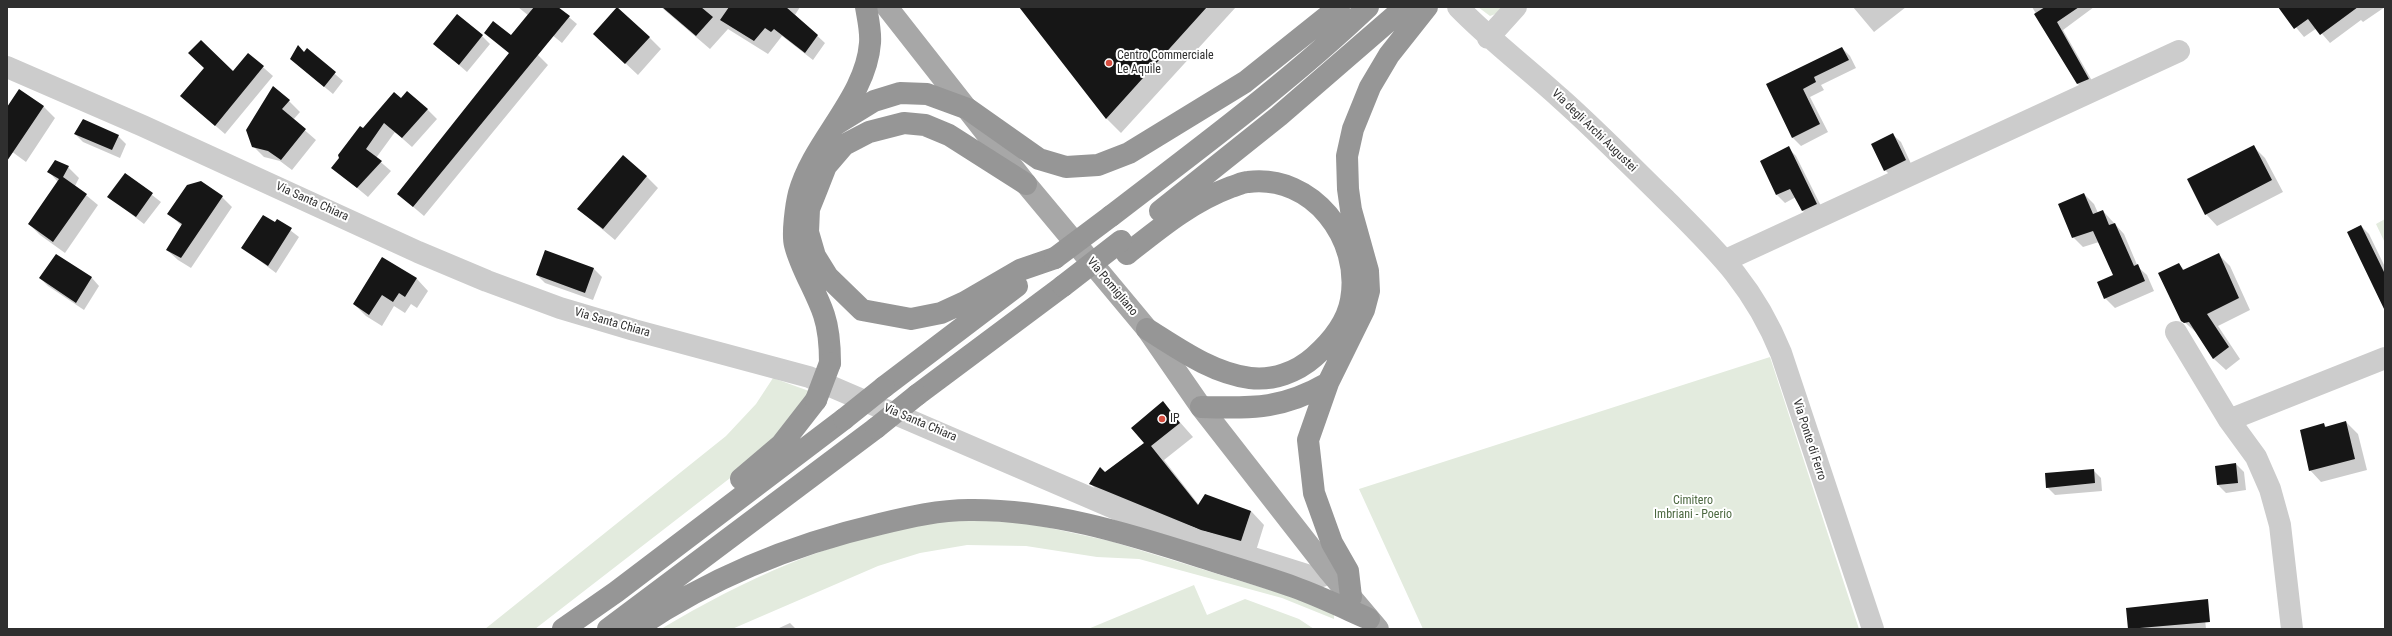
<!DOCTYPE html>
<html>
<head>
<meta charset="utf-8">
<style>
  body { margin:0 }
  #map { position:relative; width:2392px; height:636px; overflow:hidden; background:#fff; font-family:"Roboto Condensed",sans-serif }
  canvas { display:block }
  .frame { position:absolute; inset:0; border:8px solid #2f2f2f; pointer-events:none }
</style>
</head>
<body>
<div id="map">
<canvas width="2392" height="636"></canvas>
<div class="frame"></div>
</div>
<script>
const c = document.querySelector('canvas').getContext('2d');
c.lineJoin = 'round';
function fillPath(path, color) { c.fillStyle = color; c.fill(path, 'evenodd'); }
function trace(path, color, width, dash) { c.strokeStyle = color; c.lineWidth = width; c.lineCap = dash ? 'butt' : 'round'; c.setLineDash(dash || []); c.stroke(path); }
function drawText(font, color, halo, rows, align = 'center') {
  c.font = font + ' "Roboto Condensed",sans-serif'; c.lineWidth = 4; c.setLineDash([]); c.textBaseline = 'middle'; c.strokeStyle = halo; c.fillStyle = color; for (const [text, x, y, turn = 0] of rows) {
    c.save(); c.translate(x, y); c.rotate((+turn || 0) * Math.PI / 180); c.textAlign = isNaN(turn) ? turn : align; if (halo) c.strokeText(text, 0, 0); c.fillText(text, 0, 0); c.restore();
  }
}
fillPath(new Path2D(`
  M1478,7H1506L1501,12L1490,16Z
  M2385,219V243L2376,224Z
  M1770,357L1859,629H1423L1359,489Z
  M773,378L809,391L793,415L756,458L535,629H485L726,436L756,404Z
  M976,520L1027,523L1110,541L1293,597L1334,614V619L1282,598L1139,559L1097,557L1026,546L967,545L920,553L878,566L732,629H661C743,580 832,539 927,524C943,521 960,521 976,520Z
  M1194,585L1207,615L1245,599L1299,619L1314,629H1088Z`), '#e3ebde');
fillPath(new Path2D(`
  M518,7H557L577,24L562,43Z
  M661,7H800L795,15L825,43L813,60L782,36L768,54L728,29L710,49Z
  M1020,7H1236L1121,133L1106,118Z
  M1853,7H1906L1874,32Z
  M2032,7H2094L2063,30L2095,86L2085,91L2078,84Z
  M2279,7H2385L2363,22L2361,20L2330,43L2317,28L2304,37Z
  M493,23L538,55L548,65L424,216L398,194L510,54L486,32Z
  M594,34L649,37L661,49L638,75Z
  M482,36L490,44L467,72L443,51Z
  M1842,48L1850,56L1856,68L1821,85L1824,90L1810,97L1828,132L1801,146L1793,138L1767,84Z
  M307,50L343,81L333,94L291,59L304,53Z
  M248,54L273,76L225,134L181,96L233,72Z
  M19,90L44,107L55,118L26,162L7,148V109Z
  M401,100L427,109L437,119L412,147L395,132L376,158L391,171L368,197L333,168L363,130Z
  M289,101L300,112L293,120L316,140L292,170L280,161L264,157L253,146L247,130Z
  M83,120L118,136L126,144L120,158L83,142L75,134Z
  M1893,135L1901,142L1913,168L1893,178L1885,170Z
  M2253,146L2265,158L2283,192L2217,226L2206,214Z
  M1788,148L1796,156L1824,212L1810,219L1803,211L1796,197L1785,203L1777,195L1761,161Z
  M68,167L79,178L75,186L98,205L65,253L40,235L29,224L58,182L49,172Z
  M125,174L161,202L144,224L109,197Z
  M646,176L658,188L615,240L578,209Z
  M2084,194L2094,204L2098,213L2103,211L2124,234L2138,267L2147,275L2154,291L2115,308L2105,298L2114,276L2099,242L2083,247L2073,237Z
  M222,197L232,207L191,268L178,260L167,250L182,226L169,214Z
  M277,220L299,237L276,273L243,248Z
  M2361,226L2369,234L2385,267V301Z
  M546,251L594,269L602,277L593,300L545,283L537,275Z
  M56,255L92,278L99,286L84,310L48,286L40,278Z
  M2219,255L2230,266L2250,310L2218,326L2240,359L2226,370L2214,359L2198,334L2182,320L2179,264L2185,271Z
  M382,259L417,279L428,291L417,308L411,304L405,313L394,306L382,326L366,316L354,304Z
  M1163,403L1193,437L1164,460L1199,505L1251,511L1264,525L1255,554L1103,497L1090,483L1145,443Z
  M2346,422L2358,434L2367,470L2321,482L2310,470L2324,424L2327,428Z
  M2236,464L2244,472L2246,490L2226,493L2218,485Z
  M2093,470L2101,478L2102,491L2055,495L2047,487Z
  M2204,608L2206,629H2130L2127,609Z
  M790,623L796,629H777Z`), '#0003');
fillPath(new Path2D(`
  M534,7H558L570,16L413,207L397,194L509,53L484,33L493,21L511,35Z
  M617,7L650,37L625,64L593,34Z
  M662,7H701L713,17L696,36Z
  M729,7H786L818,35L805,53L774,29L771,32L765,28L754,41L720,20Z
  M1019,7H1207L1106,119Z
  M2045,7H2079L2057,22L2089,79L2077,84L2034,14Z
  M2278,7H2358L2320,35L2308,19L2294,29Z
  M457,14L483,35L459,65L433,44Z
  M201,40L233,71L248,53L264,66L215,126L180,96L204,68L188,53Z
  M298,45L304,52L307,48L336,72L324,87L290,59Z
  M1842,47L1849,60L1814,77L1816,82L1803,89L1820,124L1792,138L1766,84Z
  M273,86L290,100L282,109L306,129L281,160L268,151L252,147L246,130Z
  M19,89L44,106L7,161V107Z
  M407,91L428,109L402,138L384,123L366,149L382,161L357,188L331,168L339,158L338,155L360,126L363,128L394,92L401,98Z
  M83,119L119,135L112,150L74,134Z
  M1893,133L1906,160L1884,171L1871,144Z
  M2254,145L2272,180L2205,215L2187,179Z
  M1789,146L1817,204L1802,211L1790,189L1776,195L1760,161Z
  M623,155L647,176L603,229L577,209Z
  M55,160L69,166L63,177L87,194L53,242L28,224L59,179L47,172Z
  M125,173L153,193L136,217L107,197Z
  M201,181L223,196L181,258L166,250L182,224L167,214L187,185Z
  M2084,193L2093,214L2103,210L2109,225L2115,223L2134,266L2138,264L2145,281L2104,299L2097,282L2113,275L2093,231L2072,238L2058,204Z
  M263,215L275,222L277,219L292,228L268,266L241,248Z
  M2361,225L2385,274V311L2347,232Z
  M545,250L594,268L585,293L536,275Z
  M2219,253L2239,298L2207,314L2229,347L2213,359L2189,322L2184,323L2181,321L2158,273L2179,263L2183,270Z
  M56,254L92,277L76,303L39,278Z
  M382,257L417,278L405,297L399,293L393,302L382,295L369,315L353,304Z
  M1163,401L1180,423L1151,446L1198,505L1205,494L1251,511L1241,541L1201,530L1089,484L1100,467L1105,472L1144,443L1131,428Z
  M2346,421L2355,459L2309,471L2300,430L2324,423L2325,427Z
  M2236,463L2238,483L2217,485L2215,466Z
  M2094,469L2095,483L2046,488L2045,473Z
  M2208,599L2210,622L2128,629L2126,608Z`), '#161616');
trace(new Path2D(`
  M1458,7C1490,40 1526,67 1560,98C1596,130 1630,165 1665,199C1716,250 1753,284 1781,353L1873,629
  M1488,38L1516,7
  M7,67L143,126L418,252L487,281L560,308L634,330L809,377L1137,518L1191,538L1221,563
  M1726,260L2179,51
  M2176,332L2229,420L2256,457L2270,489L2280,525L2292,629
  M2229,420L2385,358
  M1202,542L1313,577L1322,576L1329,571`), '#ccc', 22);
trace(new Path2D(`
  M887,7L1026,184L1147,329L1201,407L1329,571L1378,629`), '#a7a7a7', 22);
trace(new Path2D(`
  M835,125L874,101L900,93L927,94L968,109L1039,159L1066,167L1098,165L1129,153L1245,82L1339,7
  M1026,184L949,135L925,125L904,123L869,132L844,145L826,166L817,189L809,209L808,232L815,256L828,277L862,310L911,319L941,313L965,302L1020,270L1055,258
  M1160,211L1279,116L1405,7
  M1111,216C1198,149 1288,83 1368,7
  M1127,254C1160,228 1191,202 1231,187C1236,186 1242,182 1248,182C1313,174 1362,239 1351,300C1347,323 1331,342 1314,357C1297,372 1273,381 1250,378C1212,373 1179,349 1147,329
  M830,363C830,347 829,330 824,315C816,291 801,269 795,245C792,234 796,205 799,193C813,141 866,98 870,43C871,31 868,19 866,7
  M884,387L1017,286
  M917,395L1063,286
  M1201,407C1252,408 1281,410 1328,383
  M741,479L781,445L816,400
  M1351,597L1348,571L1332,543L1314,493L1308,440L1328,383L1364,310L1369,291L1368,271L1351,210L1348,189L1347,156L1353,129L1370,87L1389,55L1427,7
  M563,629L616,592L844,419
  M608,629L876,428
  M635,629C708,579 794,544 880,524C909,517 939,510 969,510C1048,509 1126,533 1201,557C1232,567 1263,576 1294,587C1319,596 1344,608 1369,619`), '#969696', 22);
trace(new Path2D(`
  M1055,258L1111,216
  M1063,286L1121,241
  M816,400L830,363
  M844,419L884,387
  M876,428L917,395`), '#969696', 22);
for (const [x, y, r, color] of [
  [1109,63,4,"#d74e40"],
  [1162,419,4,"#d74e40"]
]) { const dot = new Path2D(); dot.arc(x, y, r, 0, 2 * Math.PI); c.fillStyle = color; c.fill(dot); trace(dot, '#fff', 1.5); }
drawText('12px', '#2f2f2f', '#fff', [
  ["Centro Commerciale",1117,56],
  ["Le Aquile",1117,70],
  ["IP",1170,419]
], 'left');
drawText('12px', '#2f2f2f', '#fff', [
  ["Via degli Archi Augustei",1594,131,44],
  ["Via Santa Chiara",312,202,24],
  ["Via Pomigliano",1112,287,50],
  ["Via Santa Chiara",612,323,16],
  ["Via Santa Chiara",920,423,23],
  ["Via Ponte di Ferro",1809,440,72]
]);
drawText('12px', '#4c6840', '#fff', [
  ["Cimitero",1693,501],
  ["Imbriani - Poerio",1693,515]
]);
</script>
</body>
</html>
